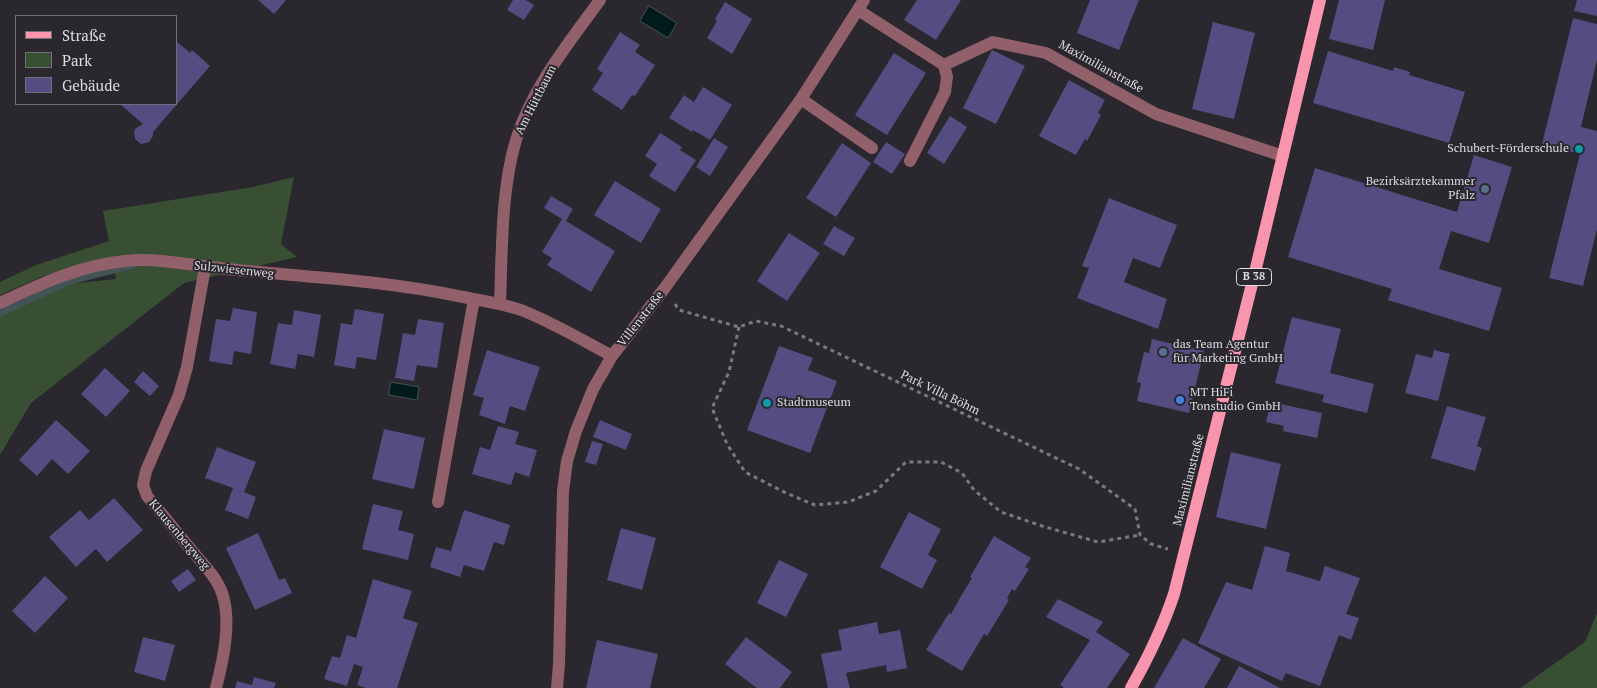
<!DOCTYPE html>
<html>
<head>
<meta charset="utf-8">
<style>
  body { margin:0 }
  #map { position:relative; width:1597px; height:688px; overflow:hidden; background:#2a272e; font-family:"PT Serif",serif }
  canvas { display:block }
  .legend { position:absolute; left:15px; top:15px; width:162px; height:90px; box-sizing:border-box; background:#2a272e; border:1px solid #726f76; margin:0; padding:6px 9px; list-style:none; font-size:15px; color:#dedce1 }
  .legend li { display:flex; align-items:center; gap:10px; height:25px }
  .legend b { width:25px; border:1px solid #726f76 }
</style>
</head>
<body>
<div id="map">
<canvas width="1597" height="688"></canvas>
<ul class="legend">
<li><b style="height:6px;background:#f995ac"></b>Straße</li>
<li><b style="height:14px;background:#394f33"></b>Park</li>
<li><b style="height:14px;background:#534d82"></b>Gebäude</li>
</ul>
</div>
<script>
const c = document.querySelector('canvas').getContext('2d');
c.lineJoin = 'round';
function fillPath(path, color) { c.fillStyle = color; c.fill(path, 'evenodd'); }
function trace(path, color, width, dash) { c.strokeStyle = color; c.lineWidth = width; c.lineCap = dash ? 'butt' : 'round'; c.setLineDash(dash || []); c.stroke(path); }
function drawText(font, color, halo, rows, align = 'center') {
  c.font = font + ' "PT Serif",serif'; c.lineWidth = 4; c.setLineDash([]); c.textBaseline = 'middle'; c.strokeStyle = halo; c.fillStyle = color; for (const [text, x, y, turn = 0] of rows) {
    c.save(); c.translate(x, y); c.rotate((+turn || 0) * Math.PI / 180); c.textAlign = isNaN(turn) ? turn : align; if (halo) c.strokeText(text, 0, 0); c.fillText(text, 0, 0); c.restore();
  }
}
fillPath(new Path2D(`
  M294,177L281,244L297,257L184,283L31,403L0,455V315L69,284L116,279L113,260L79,265L41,277L0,295V282L36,265L109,241L103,211L253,187Z
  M1597,613V688H1520L1585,642Z`), '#394f33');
const water = new Path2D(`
  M649,6L677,23L668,38L640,21Z
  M391,382L419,387L417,400L389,395Z`);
fillPath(water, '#001a1b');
trace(water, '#435456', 1);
trace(new Path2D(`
  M0,313L70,281L133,265`), '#435456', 7);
fillPath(new Path2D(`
  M258,0H286L274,14Z
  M513,0H526L534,5L524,20L507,10Z
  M917,0H961L936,40L904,20Z
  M1090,0H1139L1119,50L1077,33Z
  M1339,0H1385L1373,50L1329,39Z
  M1577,0H1597V16L1574,11Z
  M725,2L752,19L732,54L707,38L717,21L715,19Z
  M1573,18L1597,24V60L1581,127L1597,131V229L1583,286L1549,278L1580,154L1542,144Z
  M1213,22L1255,33L1234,119L1192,109Z
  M620,32L640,45L635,52L655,65L635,96L632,95L622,110L592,90L603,73L597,69Z
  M176,41L190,53L192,50L210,66L153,132V136L149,142L141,144L135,139L134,131L136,128L143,124L120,104H176Z
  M992,50L1025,66L996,124L963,108Z
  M1328,51L1393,71L1394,67L1410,72L1409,75L1465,92L1449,143L1313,103Z
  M894,53L926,73L887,135L855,115Z
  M1069,80L1105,100L1098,113L1101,115L1087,141L1085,139L1076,155L1039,136Z
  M703,87L732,105L710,140L693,130L692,132L669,118L684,95L694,102Z
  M950,116L967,127L944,164L927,153Z
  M660,133L682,147L680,150L696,160L675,192L649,176L657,164L645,156Z
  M714,138L728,147L710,176L696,167Z
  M886,142L905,154L892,174L873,162Z
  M842,143L871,163L836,217L806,198Z
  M1474,155L1512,167L1489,243L1451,231L1439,269L1502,288L1489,331L1388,300L1392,289L1288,257L1315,168L1457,212Z
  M615,181L661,209L641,243L594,215Z
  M551,196L573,209L566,221L615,251L591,292L547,265L552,258L542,252L562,219L544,208Z
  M1109,198L1177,225L1160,268L1133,258L1124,282L1167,299L1158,329L1077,298L1089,268L1082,266Z
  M834,226L855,238L844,256L823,244Z
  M789,233L820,253L787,301L757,281Z
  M233,308L257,312L251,354L234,351L232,365L209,361L216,319L230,321Z
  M355,309L384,314L376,360L357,357L355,369L334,365L341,323L352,325Z
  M294,310L321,315L314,357L298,354L295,369L270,364L278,323L292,325Z
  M1292,317L1341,329L1330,373L1374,384L1367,413L1322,402L1324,395L1275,383Z
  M418,319L444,323L437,368L417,365L414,381L395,378L403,333L415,335Z
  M1152,339L1204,351L1189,413L1137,401L1141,383L1137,382L1144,352L1149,353Z
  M779,346L813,358L808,370L837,381L810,453L747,430Z
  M487,350L540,367L525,411L510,406L505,424L479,415L484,398L473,395Z
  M1434,350L1450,354L1438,401L1405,393L1416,354L1432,358Z
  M105,368L130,391L106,417L81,394Z
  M143,371L159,386L150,396L134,382Z
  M1271,402L1322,413L1317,438L1283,431L1284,426L1266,422Z
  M1447,406L1486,417L1477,446L1482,448L1475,471L1431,458Z
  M56,420L90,451L68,474L52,459L37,476L19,460Z
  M600,420L632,434L626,450L593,437Z
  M498,426L519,432L515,444L537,450L529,477L515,472L511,485L472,474L480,447L490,450Z
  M384,429L425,438L414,489L372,479Z
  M592,441L603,444L596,465L585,462Z
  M217,447L256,462L244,492L256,497L248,519L225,510L233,488L205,478Z
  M1231,452L1281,464L1266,529L1216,517Z
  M114,498L143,530L107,562L96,549L76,567L49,537L80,510L89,520Z
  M373,504L403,511L398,530L414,534L408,560L362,549Z
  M464,510L510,525L504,545L494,542L484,571L464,565L460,577L430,567L436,547L451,551Z
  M909,512L941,529L928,555L937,560L922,589L880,567Z
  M621,528L656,538L642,590L607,580Z
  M258,533L279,580L285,578L292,593L255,610L226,548Z
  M994,536L1031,558L1025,567L1029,569L1015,591L1012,589L1007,598L1009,600L987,636L984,634L962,671L926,650L949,613L951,614L961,596L972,578L970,577Z
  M1265,546L1290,553L1286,571L1320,581L1325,566L1360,578L1346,614L1359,618L1351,640L1339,635L1320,686L1286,673L1282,681L1198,643L1226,582L1252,590Z
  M779,560L808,574L786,617L757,603Z
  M188,569L196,580L179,592L171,581Z
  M45,576L68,598L35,633L12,611Z
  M373,579L412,591L403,618L418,623L397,688H366L357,685L363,667L354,664L347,686L324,679L332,656L340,658L347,635L356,638Z
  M1058,599L1103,622L1096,632L1130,654L1107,688H1064L1060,685L1090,640L1046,617Z
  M877,622L879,634L900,630L907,668L887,672L886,665L846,673L850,688H828L821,654L842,650L838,630Z
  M143,637L175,645L165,681L134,672Z
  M746,637L792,672L780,688H757L725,664Z
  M1183,638L1221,659L1204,688H1154Z
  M597,640L658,654L650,688H586Z
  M1239,666L1280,688H1227Z
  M254,677L276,683L274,688H235L237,681L252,685Z`), '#534d82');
trace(new Path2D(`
  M675,304L679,310L739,327L756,321L781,326L1079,469L1135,509L1140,535L1151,544L1168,549
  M739,327L729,372L712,408L727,444L745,472L786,493L815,505L848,502L876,491L906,462H941L962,473L974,490L1001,512L1042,526L1098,542L1140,535`), '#7b797f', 3, [4, 4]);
trace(new Path2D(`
  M858,10L944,65L993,42L1046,53L1156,114L1283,156
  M801,99L872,148
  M910,161L945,92L947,77L944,65
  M205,268L187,367L179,395L146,471L143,485L147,496C163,515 178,534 194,553C204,565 217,578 222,593C232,621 223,661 216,688
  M0,303C40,284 81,265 125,261C161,257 200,267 237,270C311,277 385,281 458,296C479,300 500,303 521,310C552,322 582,340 612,356
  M500,304C502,253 501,189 516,140C532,88 568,44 600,0
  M438,502L474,299
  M557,688L559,664L563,491L567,461L576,431L593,389L612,356L664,289L801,99L864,0`), '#91606a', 12);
trace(new Path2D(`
  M1131,688C1148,658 1163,627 1174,594L1256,268L1320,0`), '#f995ac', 12);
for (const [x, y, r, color] of [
  [1579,149,5,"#0f9aa8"],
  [1485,189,5,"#5c6f8a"],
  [1163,352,5,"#5c6f8a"],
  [1180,400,5,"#3f7fe0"],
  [767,403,5,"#0f9aa8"]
]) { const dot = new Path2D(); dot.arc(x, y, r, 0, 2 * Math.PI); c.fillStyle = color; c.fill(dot); trace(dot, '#2a272e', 2); }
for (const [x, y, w] of [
  [1254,277,35]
]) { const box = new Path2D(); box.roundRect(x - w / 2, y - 8.5, w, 17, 4); c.fillStyle = '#2a272e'; c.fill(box); trace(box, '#dedce1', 1); }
drawText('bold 11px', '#dedce1', null, [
  ["B 38",1254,277]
]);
drawText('12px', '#dedce1', '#2a272e', [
  ["Maximilianstraße",1101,67,29],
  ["Am Hüttbaum",536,100,-63],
  ["Sulzwiesenweg",234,270,6],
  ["Villenstraße",641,319,-52],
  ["Park Villa Böhm",940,393,26],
  ["Maximilianstraße",1189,480,-76],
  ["Klausenbergweg",179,535,50]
]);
drawText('12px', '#dedce1', '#2a272e', [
  ["Schubert-Förderschule",1569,149,"right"],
  ["Bezirksärztekammer",1475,182,"right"],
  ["Pfalz",1475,196,"right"],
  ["das Team Agentur",1173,345],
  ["für Marketing GmbH",1173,359],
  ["MT HiFi",1190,393],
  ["Tonstudio GmbH",1190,407],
  ["Stadtmuseum",777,403]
], 'left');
</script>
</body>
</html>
